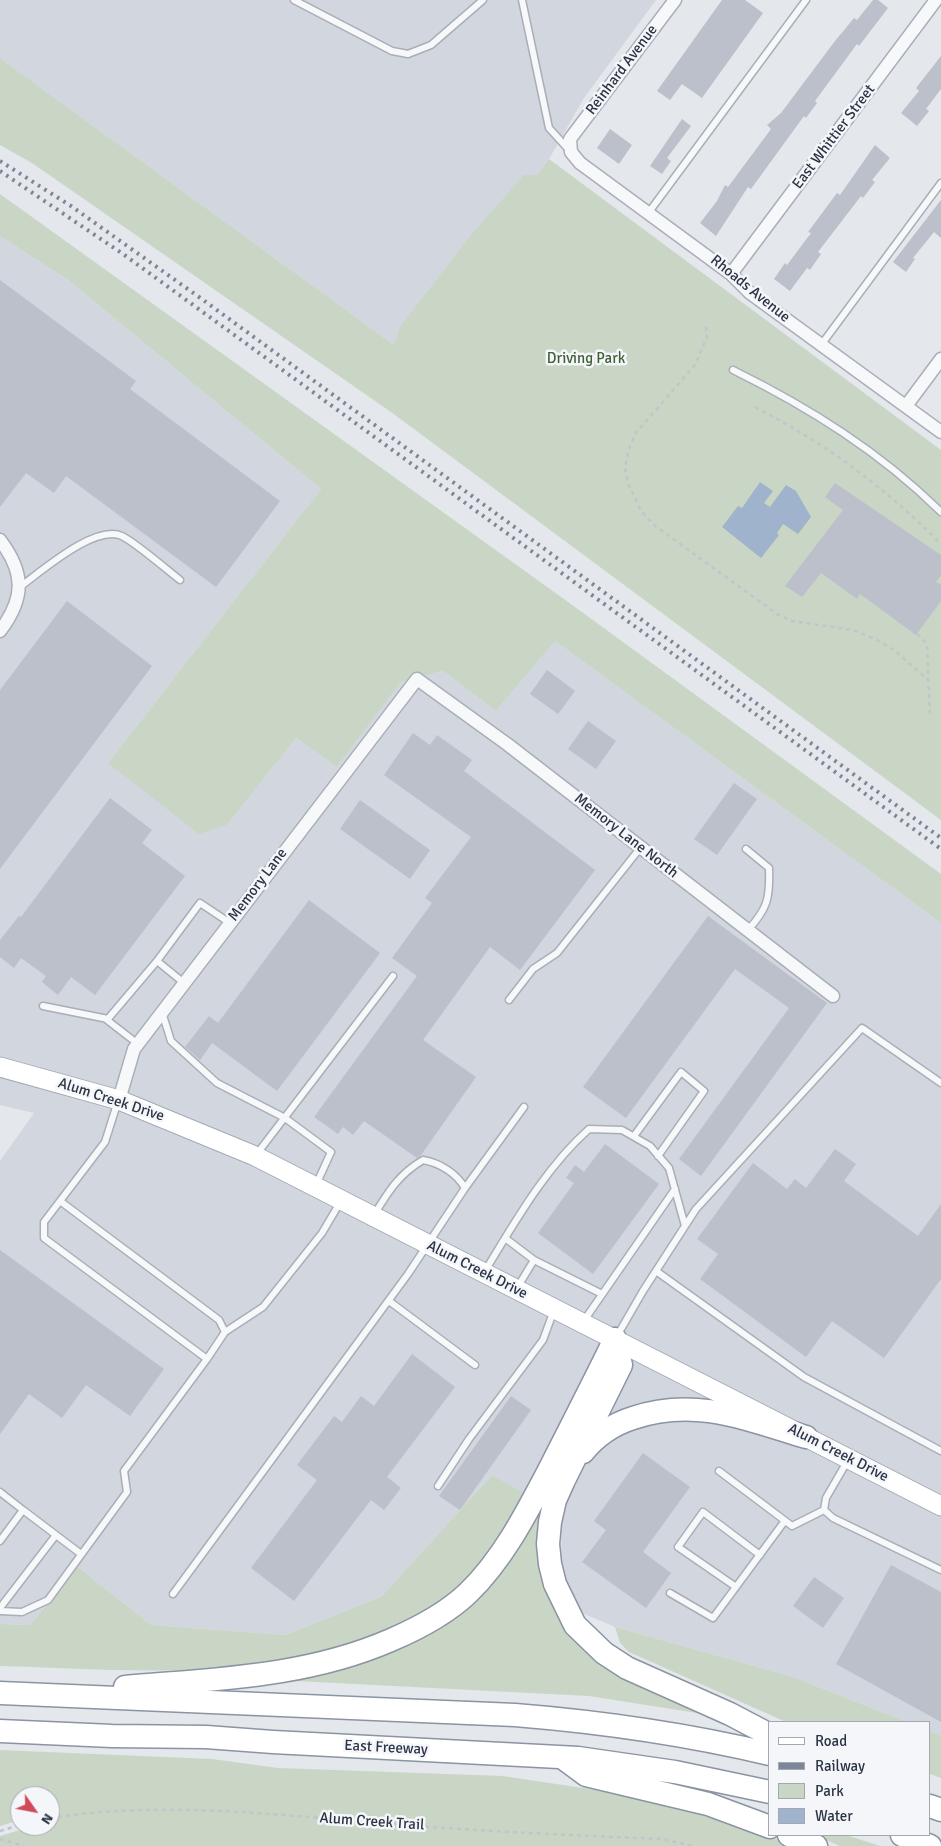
<!DOCTYPE html>
<html>
<head>
<meta charset="utf-8">
<style>
  body { margin:0 }
  #map { position:relative; width:941px; height:1846px; overflow:hidden; background:#e4e7ec; font-family:Signika,sans-serif }
  canvas { display:block }
  .legend { position:absolute; left:768px; top:1721px; width:162px; height:115px; box-sizing:border-box; background:#f4f6f9; border:1px solid #a4a8b1; margin:0; padding:6px 9px; list-style:none; font-size:15px; color:#2b3445 }
  .legend li { display:flex; align-items:center; gap:10px; height:25px }
  .legend b { width:25px; border:1px solid #a4a8b1 }
  .north { position:absolute; left:10px; top:1786px; width:50px; height:50px; box-sizing:border-box; background:#f4f6f9; border:1px solid #a4a8b1; border-radius:50%; rotate:123deg; font-size:14px; font-weight:700; line-height:20px; text-align:center; color:#2b3445 }
  .north::after { content:''; display:block; margin:auto; width:18px; height:22px; background:#d1495b; clip-path:polygon(50% 0,100% 100%,50% 72%,0 100%) }
</style>
</head>
<body>
<div id="map">
<canvas width="941" height="1846"></canvas>
<ul class="legend">
<li><b style="height:6px;background:#fff"></b>Road</li>
<li><b style="height:6px;background:#7d8696"></b>Railway</li>
<li><b style="height:14px;background:#c9d6c5"></b>Park</li>
<li><b style="height:14px;background:#9fb4cc"></b>Water</li>
</ul>
<div class="north">N</div>
</div>
<script>
const c = document.querySelector('canvas').getContext('2d');
c.lineJoin = 'round';
function fillPath(path, color) { c.fillStyle = color; c.fill(path, 'evenodd'); }
function trace(path, color, width, dash) { c.strokeStyle = color; c.lineWidth = width; c.lineCap = dash ? 'butt' : 'round'; c.setLineDash(dash || []); c.stroke(path); }
function drawText(font, color, halo, rows, align = 'center') {
  c.font = font + ' Signika,sans-serif'; c.lineWidth = 5; c.setLineDash([]); c.textBaseline = 'middle'; c.strokeStyle = halo; c.fillStyle = color; for (const [text, x, y, turn = 0] of rows) {
    c.save(); c.translate(x, y); c.rotate((+turn || 0) * Math.PI / 180); c.textAlign = isNaN(turn) ? turn : align; if (halo) c.strokeText(text, 0, 0); c.fillText(text, 0, 0); c.restore();
  }
}
fillPath(new Path2D(`
  M0,0H656L584,98L549,159L405,353L0,58Z
  M0,236L68,280L321,489L108,763L227,825L296,738L337,767L401,682L443,671L496,711L555,641L941,923V1736L930,1731V1722H907L793,1677L615,1627L575,1610L562,1575L561,1514L492,1475L381,1597L285,1635L151,1625L78,1567L30,1625L0,1624V1161L34,1113L0,1105Z`), '#d2d6de');
fillPath(new Path2D(`
  M0,58L394,345L400,327L471,235L524,175H537L549,159L941,450V820L391,412L32,163L0,145Z
  M0,194L575,607L941,874V923L555,641L496,711L443,671L401,682L337,767L296,738L227,825L199,834L108,763L321,489L68,280L0,236Z
  M492,1475L526,1494C509,1526 492,1560 465,1585C457,1593 444,1599 434,1606C309,1688 142,1670 0,1666V1624L30,1625L78,1567L151,1625L285,1635L381,1597Z
  M542,1503L558,1611L698,1706L697,1713L589,1696L296,1681V1678L425,1633Z
  M615,1627L793,1677L907,1722H786L629,1652L620,1643Z
  M930,1731L941,1736V1778L930,1774Z
  M0,1750L212,1759L278,1768L503,1776L636,1796L760,1832L793,1846H0V1836L33,1826H50V1796H20V1820L0,1826Z
  M815,1835H846L880,1846H840Z`), '#c9d6c5');
fillPath(new Path2D(`
  M760,482L773,491L764,503L770,507L786,485L796,491L811,517L798,534L783,524L777,533L779,535L761,558L722,527L738,506L742,508Z`), '#9fb4cc');
fillPath(new Path2D(`
  M722,0H745L763,13L702,98L682,84L670,100L657,91Z
  M873,0H878L888,8L859,46L857,44L815,101L817,103L806,118L804,116L751,189L748,187L716,236L700,223L717,201L725,185L728,187L771,129L767,125L781,113L835,41L854,18L857,20Z
  M941,56V89L926,109L929,111L917,126L901,113L919,91L916,88Z
  M682,119L691,126L667,158L671,161L662,174L650,166Z
  M610,129L632,145L619,164L597,148Z
  M875,145L890,158L872,180L875,182L863,198L861,196L818,252L821,254L810,270L807,268L790,291L774,279L785,263L787,265L811,233L808,232L837,193L840,195Z
  M941,200V238L934,232L913,258L915,259L906,272L893,262Z
  M0,280L136,381L130,389L280,501L216,587L66,476L54,493L26,473L0,507Z
  M835,483L941,555V575L936,582L941,585V601L916,635L860,594L857,599L821,573L802,597L785,586L843,510L825,497Z
  M67,601L152,666L0,869V690Z
  M547,670L575,691L558,714L530,694Z
  M588,721L616,741L596,769L568,749Z
  M413,733L430,745L437,735L472,760L464,771L595,870L520,970L490,947L423,1040L476,1077L421,1155L417,1158L364,1121L353,1135L343,1127L338,1134L314,1117L417,976L392,958L432,903L425,898L471,837L384,775Z
  M734,783L757,799L717,855L694,839Z
  M110,798L152,830L142,843L185,876L95,995L71,977L58,995L42,982L46,976L21,958L14,968L0,957V940L19,916L21,917Z
  M360,800L430,850L410,879L340,829Z
  M309,900L380,953L277,1091L212,1043L200,1060L185,1047L209,1016L218,1023Z
  M708,916L827,1003L701,1176L679,1159L789,1008L735,969L626,1118L583,1087Z
  M605,1144L659,1184L593,1274L538,1233L574,1183L566,1178L575,1165L584,1172Z
  M835,1149L856,1164L844,1181L918,1236L941,1204V1279L884,1358L832,1321L806,1357L700,1279L718,1254L697,1239L753,1163L787,1189L795,1179L806,1188Z
  M0,1250L164,1369L130,1416L86,1385L62,1418L29,1394L0,1434Z
  M412,1354L455,1387L387,1477L401,1488L384,1510L371,1500L294,1601L251,1568L317,1480L297,1465L334,1416L342,1422L361,1396L374,1406Z
  M511,1396L531,1410L460,1510L439,1496Z
  M643,1453L690,1487L643,1552L671,1573L646,1608L582,1562L606,1530L594,1521Z
  M891,1565L941,1592V1722L836,1664Z
  M814,1577L844,1598L823,1628L793,1606Z`), '#bbc0ca');
const service = new Path2D(`
  M294,0L392,51L408,54L431,45L483,0
  M522,0L549,128L570,151
  M649,212L806,0
  M821,345L941,183
  M733,370C810,408 880,452 941,512
  M21,586C42,571 95,524 122,536C136,543 166,569 180,580
  M746,849L769,868C770,898 768,908 748,930
  M157,961L184,983
  M509,1000L533,969L557,953L641,847
  M43,1006L108,1019
  M162,1012L171,1041L217,1083L285,1118L331,1152L316,1185
  M138,1044L107,1020L157,961L200,903L230,923
  M634,1136L681,1072L704,1091L658,1156
  M256,1155L393,976
  M465,1188L524,1107
  M60,1201L219,1320L225,1332L207,1359
  M505,1238L534,1260L517,1288
  M534,1260L602,1294
  M485,1271C515,1222 546,1167 589,1129L622,1130L650,1146L669,1168L685,1226
  M656,1271L804,1377L941,1451
  M389,1301L475,1365
  M583,1322L675,1189
  M225,1332L263,1307L322,1233L341,1201
  M617,1336L643,1291L696,1209L862,1028L941,1083
  M848,1460L826,1498L824,1510L833,1518L941,1570
  M719,1471L792,1526L824,1510
  M438,1486L469,1439L543,1340L554,1310
  M0,1492L23,1510
  M0,1541L23,1510L81,1554
  M736,1587L678,1547L703,1512L760,1555
  M670,1593L713,1618L784,1522
  M173,1594L408,1274L465,1188C456,1173 440,1163 423,1160C399,1174 388,1192 374,1215
  M0,1608L56,1535
  M0,1611L22,1612L48,1600L127,1492L124,1471L207,1359L44,1238V1222L105,1142L118,1101`);
const minor = new Path2D(`
  M675,0L570,139L571,152L580,163L731,274L750,293L941,432
  M731,274L936,0
  M906,406L941,359
  M0,540C25,573 25,598 0,631
  M119,1100L134,1049L417,679L507,744L833,996`);
const primary = new Path2D(`
  M0,1067L119,1100L255,1156L941,1506`);
const motorway = new Path2D(`
  M615,1339L621,1365L564,1480L555,1500L550,1522L548,1544L550,1564L555,1584L575,1625L604,1653L627,1668L730,1714L770,1735
  M583,1452C596,1436 614,1424 633,1418C695,1397 746,1419 806,1437
  M125,1687C216,1679 306,1677 391,1640C419,1628 446,1614 468,1593C502,1560 525,1516 547,1474C570,1429 593,1384 615,1339
  M0,1693L515,1715C601,1722 686,1734 770,1754
  M0,1731L112,1736L206,1737L273,1742L578,1758L675,1772L770,1792
  M563,1758L586,1775L708,1804L770,1827
  M930,1806L941,1810
  M789,1835L816,1846
  M902,1835L930,1846`);
trace(service, '#a9aeb7', 9);
trace(minor, '#a9aeb7', 15);
trace(primary, '#a3abb8', 21);
trace(motorway, '#8b94a3', 25);
trace(new Path2D(`
  M706,327L707,337L695,365L635,434L628,452L625,468L628,483L641,511L654,525L777,614L792,621L853,630L875,639L894,650L928,680
  M755,407C829,446 882,485 941,544
  M917,634L927,644L930,716
  M50,1818C158,1801 270,1814 379,1823C473,1831 568,1835 662,1839L693,1846
  M0,1831L20,1825
  M0,1839L24,1846`), '#c2c5cb', 2.5, [4, 4]);
trace(service, '#f7f8fa', 6);
trace(minor, '#f7f8fa', 12);
trace(primary, '#fff', 19);
trace(motorway, '#fff', 22);
trace(new Path2D(`
  M0,161L71,206L199,297L941,838
  M0,171L123,254L941,849`), '#7d8696', 4, [2.5, 5]);
drawText('15px', '#2b3445', '#f4f6f9', [
  ["Reinhard Avenue",622,70,-53],
  ["East Whittier Street",834,137,-53],
  ["Rhoads Avenue",750,289,39],
  ["Memory Lane North",626,836,38],
  ["Memory Lane",258,885,-53],
  ["Alum Creek Drive",111,1100,18],
  ["Alum Creek Drive",477,1270,27],
  ["Alum Creek Drive",838,1453,27],
  ["East Freeway",386,1748,3],
  ["Alum Creek Trail",372,1822,4]
]);
drawText('15px', '#3f6138', '#f4f6f9', [
  ["Driving Park",586,359]
]);
</script>
</body>
</html>
